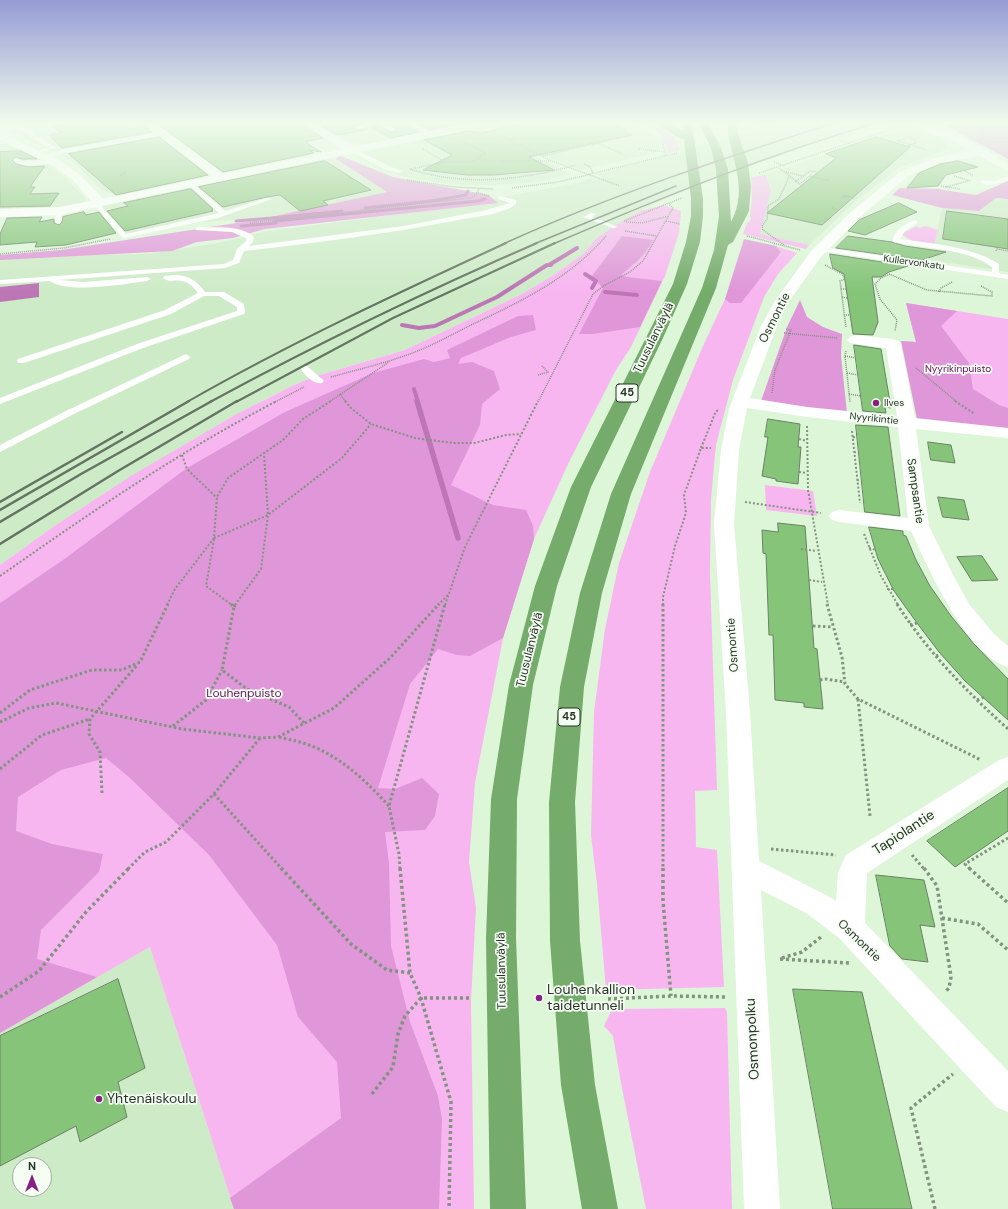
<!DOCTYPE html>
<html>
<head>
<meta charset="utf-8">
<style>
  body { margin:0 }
  #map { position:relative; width:1008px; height:1209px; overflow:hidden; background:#ddf6d8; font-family:"DM Sans",sans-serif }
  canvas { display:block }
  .north { position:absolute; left:12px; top:1157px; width:40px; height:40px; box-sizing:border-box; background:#f4fef2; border:1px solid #a3ada1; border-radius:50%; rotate:0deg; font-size:11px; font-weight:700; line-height:16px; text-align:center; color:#2a3328 }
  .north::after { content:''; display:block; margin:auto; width:14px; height:18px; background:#891f85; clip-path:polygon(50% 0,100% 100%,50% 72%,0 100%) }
</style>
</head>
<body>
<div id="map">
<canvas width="1008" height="1209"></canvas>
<div class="north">N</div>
</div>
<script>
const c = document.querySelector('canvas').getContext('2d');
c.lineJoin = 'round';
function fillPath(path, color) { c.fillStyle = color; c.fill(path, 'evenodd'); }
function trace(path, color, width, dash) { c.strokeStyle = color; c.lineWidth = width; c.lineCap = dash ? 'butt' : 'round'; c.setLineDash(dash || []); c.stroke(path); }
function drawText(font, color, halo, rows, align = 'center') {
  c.font = font + ' "DM Sans",sans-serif'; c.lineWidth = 3.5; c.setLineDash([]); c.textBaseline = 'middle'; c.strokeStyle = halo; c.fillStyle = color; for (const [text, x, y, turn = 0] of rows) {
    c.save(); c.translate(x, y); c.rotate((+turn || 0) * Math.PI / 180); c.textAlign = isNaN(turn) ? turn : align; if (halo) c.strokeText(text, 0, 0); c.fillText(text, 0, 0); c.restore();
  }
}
fillPath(new Path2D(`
  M60,122H138L190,161L205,176L201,178L133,192L109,193L101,190L77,165L67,158L4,128L18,125Z
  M318,122H474L368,144L354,143Z
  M508,122H630L648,130L658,139L660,147L655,153L582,170L550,159L485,127Z
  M777,122H883L776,157L711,180L670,197L640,211L598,237L583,254L552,276L524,293L405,350L313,377L267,398L53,527L0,565V259L37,256L149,254L223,242L263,232L487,202L501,197L578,183L590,178L596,180L604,178L596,174L672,155Z
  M910,125L944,142L947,145L948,148L945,150L899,168L857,200L809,245L759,234L771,191L766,175Z
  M479,128L571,174L545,180L525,183L494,185H462L415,179L381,171L354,154Z
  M0,140L45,161L69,181L86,199L85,201L79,204L57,208L0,210Z
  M323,158L335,159L387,192L275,217L201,222L134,234H121L95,206Z
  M996,198L1008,199V272L931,260L942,208L979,211Z
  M150,947L234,1209H0V1033ZM20,1165H44V1189H20Z`), '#ceebc8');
fillPath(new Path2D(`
  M639,122C644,122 650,121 655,123C667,126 678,138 679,151L667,153C664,133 657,129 639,122Z
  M766,175L771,191L760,234L809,245L806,249L743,234L747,223L750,221L751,218L750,216L752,198L751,177Z
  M663,205L681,211L679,233L665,276L631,347L616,370L568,464L534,539L503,638L475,783L469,862L476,908L471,1000L474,1209H234L150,947L0,1033V565L53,527L131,476L235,415L290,387L313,377L405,350L524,293L552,276L583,254L598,237L615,226L640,211Z
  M917,226L919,228L926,226L938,230L934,245L912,241L901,234Z
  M776,246L797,253L778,274L764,297L733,380L716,445L711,499L710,573L717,790L695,791L696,847L717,850L724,987L606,990L597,884L591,835L594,712L605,629L619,563L650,472L703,346L725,299L729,303L781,252Z
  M906,303L1008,319V429L901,341L916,342Z
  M765,485L813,491L817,516L766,510Z
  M725,1008L727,1012L732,1209H646L621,1083L613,1036L604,1026L612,1009Z`), '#f8b6f1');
fillPath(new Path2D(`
  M939,122H1008V159Z
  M341,156L393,177L488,195L498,203L265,229L233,238L197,242L172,251L0,260V255L61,250L256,220L387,192L336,159L337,157Z
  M1008,181V199L996,198L979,211L942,208L892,195L900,188L938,189L976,195Z
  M622,236L653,240C643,258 636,262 621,275L627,277L662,281L640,327L593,334H579L603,288L592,276Z
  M744,239L776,246L781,252L741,303H729L725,299Z
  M800,300L807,317L823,327L842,334L841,356L847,413L761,401L787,327Z
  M906,303L957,311L941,326L969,363L973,389L999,405L1008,408V429L917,419L901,341L916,342Z
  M533,315L536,330L511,337L461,358L458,364L472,362L494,371L500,389L482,404L480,425L451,485L493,505L526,510L533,526L534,539L503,638L470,656L457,655L438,649L410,684L378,788L395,789L422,778L439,794L435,816L425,830L385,832L389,863L391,946L410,1022L438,1096L442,1119L439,1209H234L230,1198L341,1118L337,1062L298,1017L277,945L209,855L130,778L106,758L61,770L18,797L16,831L52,844L103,854L99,872L41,930L37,959L97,977L0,1033V603L63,560L187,468L285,412L373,373L424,359L434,362L450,358L447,350L518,316Z`), '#e097d9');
fillPath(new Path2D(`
  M39,283V297L0,302V287Z`), '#bc76b6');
trace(new Path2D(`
  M365,208L431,201L466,195L468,191
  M272,218L342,211
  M236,221L272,218
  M275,221L478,201L485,199
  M241,226L276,223`), '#bc76b6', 3);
trace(new Path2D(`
  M549,265L577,248
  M585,274L596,281L592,288
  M605,292L637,295
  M402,325L419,328L435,326L497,297L547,265H551
  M414,389L418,402`), '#bc76b6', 4);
trace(new Path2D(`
  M417,401L458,538`), '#bc76b6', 5.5);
const building = new Path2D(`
  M82,122H123L130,129L144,126L152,132L62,148L49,135L60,133L54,127Z
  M168,122H188L191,124L201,122H299L323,138L305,142L321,152L309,150L314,153L223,172L158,124Z
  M315,122H367L354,126L353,127L357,130L367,128V130L337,135Z
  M385,122H403L419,132L391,138L371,127L378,125L390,132L397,131V129Z
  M415,122H451L455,124L429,130Z
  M527,122H611L632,135L529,157L554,170L493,175H467L423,170L452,155L424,140L468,131L481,133Z
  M159,137L208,175L116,195L69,154Z
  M876,137L910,147L822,225L767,213L836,158L826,154Z
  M21,151L37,159H22L15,157L12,160L16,164L27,167L45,166L30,187H35L30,194L59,193L50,206L0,207V152Z
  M325,161L371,190L323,201L328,205L300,211L280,195L267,197L223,207L199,187Z
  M958,161L978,167L946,175L938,186L907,188L919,173L940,164Z
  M191,189L213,209L211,210L213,211L125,231L107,211L128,206L124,203Z
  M899,203L917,212L865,235L848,231L859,220Z
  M947,211L1008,219V249L943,239Z
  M84,212L86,215L99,212L116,233L66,245L35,247L37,242L0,245V234L7,218L42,217L39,222L54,219V223L59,225L62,222L63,217Z
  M848,236L892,242L905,246L946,252L922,260L836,248Z
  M830,254L908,266L889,272L881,277H872L878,322L873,335L853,334L844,274L833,268Z
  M854,345L881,349L891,408L885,407L886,413L863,411Z
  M768,419L800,424L798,447H801L798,484L776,481V479L762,476L768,437H765Z
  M856,425L888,427L900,516L865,512Z
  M928,442L951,445L955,463L931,460Z
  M938,497L964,500L969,520L943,517Z
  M778,523L805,526L814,648L817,649L823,709L804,707V703L775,700L773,635H769L766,554L763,553L762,530L778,532Z
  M869,527L903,531V535L906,536L916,560L930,586L951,616L974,644L1008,679V720L965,681L939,652L917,623L894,591L878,559Z
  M982,556L998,580L972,581L957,557Z
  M1008,788V831L955,867L927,841Z
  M876,875L924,880L935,927L920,925L928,962L902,959L890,946Z
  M118,979L145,1068L118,1082L127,1117L80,1142L76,1126L0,1166V1036Z
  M793,989L862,992L912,1209H833Z`);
fillPath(building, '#86c47a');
trace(building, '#6a8065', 1);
trace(new Path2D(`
  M636,122L647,126
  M983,122L981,128L983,137
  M582,129L607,141L598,143L622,154
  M746,129L761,122
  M493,132L552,161L620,186
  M909,138L915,140L916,143L909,145
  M662,140L666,156
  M838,140L848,143
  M463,141L486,153L477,158
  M898,141L927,150
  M895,142L912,136
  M992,142H1008
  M423,149L445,162
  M639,149L665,152
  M543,156L598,143
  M502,161H551
  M774,162L785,166
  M584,164L590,167L593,173
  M779,168L800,184L810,176L830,181
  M410,169C465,187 522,180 576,165
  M411,169L445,162H470L479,159
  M965,171L973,176
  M786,172L803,176
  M759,173L901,126
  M120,176L126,172
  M954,176L971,181
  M407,180L455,187L493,189
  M795,182L810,171L817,172
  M941,186L960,189
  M946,187L968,181
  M512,188L558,182L677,153
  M478,193L490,196
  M842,197H849L844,195L854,198
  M832,208L838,210
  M624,221L682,198
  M666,221L680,224
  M626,222L642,223L669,216
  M250,223L470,198L475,196L479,189
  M625,231L657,236
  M747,236L800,250
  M784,245L763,230L762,226L767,219L768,206L779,199L789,177
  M996,251L997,249L1008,251
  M0,254L64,248L110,239
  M825,265L842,274L845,279L840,281L846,328
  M889,274L927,290L992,296V292L981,286
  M890,274L881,278L875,284L880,299L897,320L895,331
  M841,289H846
  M939,292L941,288L952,282
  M842,297L847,298
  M844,315H850
  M784,333L838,338
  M846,351L845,356L850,402
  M845,356L856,358
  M916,368L957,402
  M847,373L858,375
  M538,375L548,372L542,366
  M331,377C356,370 382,364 407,355C430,347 451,335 473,324C522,301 570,278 606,236
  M772,393L775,370L791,330L786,329
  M340,394L346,402
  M849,394L861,396
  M275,402L304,387
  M329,402L389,362
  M538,402L593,294L605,285L630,272L643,261L673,208L669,204`), '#82937f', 1.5, [1, 1]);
trace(new Path2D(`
  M345,401L351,408L371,424L415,438L453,443H474L506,435L521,434
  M955,401L975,414
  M807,426L808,490L828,605
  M852,431L860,503
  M853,437L857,438
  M799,439L807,441
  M701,448L716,411L720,410
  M854,452L859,453
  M182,455L187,469L217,498
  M799,472L807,473
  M857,480L862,481
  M745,502L821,513
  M864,534L881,576L898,605
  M214,538L268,515L342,458L371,424
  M214,539L206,586L232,605
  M869,548L876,550
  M801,549L817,551
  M0,576C90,513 180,451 277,401
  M809,580L822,582
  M887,589H893
  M167,605L175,589L214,538L217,497L228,478L283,440L303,419L331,401
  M235,605L261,569L268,515L264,454
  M438,605L448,595
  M445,605L465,547L538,401
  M663,605V597L675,546L686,513L684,495L701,448H711`), '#82937f', 2, [2, 2]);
trace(new Path2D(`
  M231,604L234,607L222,670L247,689L289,707L304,723
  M663,604V869
  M827,604L842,657L845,684L858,699L981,760
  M897,604C927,651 967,692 1008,729
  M234,607L236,604
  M910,625L917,623
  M813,626L833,627
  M936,656L941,654
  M820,680L825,679L845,682
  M858,699L870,816
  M977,700L984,697
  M0,713L30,690L92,670H122L140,662L168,604
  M0,722L29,708L56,703L182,729L260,738L278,737L334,708L390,658L439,604
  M173,726L206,700L222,670
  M279,737C289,740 299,741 309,745C341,757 366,781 389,806
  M0,769L42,735L90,719
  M102,793L100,752L89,734L90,719L138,664
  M214,794L282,869
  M771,849L836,855
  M912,855L924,869
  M128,869L145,852L166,842L214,794L260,738
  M400,869L399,854L389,806L445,604
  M970,869L965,864L1008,838`), '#82937f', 3, [2.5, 2.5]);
trace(new Path2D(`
  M281,868L351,944L387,970L410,973
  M400,868L410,973L421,998L451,1102L449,1209
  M663,868V901L671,996
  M924,868L937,886L951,977L949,988L945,992
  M969,868L1008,903
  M942,918L978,924L1008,950
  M782,958L802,952L821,937
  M780,959L849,963
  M0,997L39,971L86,912L129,868
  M608,999L671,996L727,997
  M372,1094L393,1067L398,1034L405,1016L421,998H471
  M935,1209L911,1108L953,1074`), '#82937f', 3.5, [3, 3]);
fillPath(new Path2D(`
  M373,122L380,123L357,129L354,127Z
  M404,122H412L434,134L429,135Z
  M459,122H466L472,126L467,127Z
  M380,123H384L396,130L391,131L380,125Z
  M19,124L33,131L35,135L57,148L40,152V150L49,148L30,137L28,133L18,128L0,133V129Z
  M162,132L164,133V135L65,153L47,158L44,156L64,149Z
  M12,139L15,141L14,142L0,144V142Z
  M352,148L389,166L402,171L399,173L384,169L350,151L349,150Z
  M16,158L22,161L55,160L58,162L55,164C42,164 23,169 13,160Z
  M1008,176V180C999,184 987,188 979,182L982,180L995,181Z
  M191,182L225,211L267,198L272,199L218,218L124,238L122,237L96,207L98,202H102V207L126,234L219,213L189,185V183Z
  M500,196L516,200V204C505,214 474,217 458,220C387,234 316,243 244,251L239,263L225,268L59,280L83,282L147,277L151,279L147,281C124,284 68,294 50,281L0,284V280L224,264L233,260L237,249L246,241V238L232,232L196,230L195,229L198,227C215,228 240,224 254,237L253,242L249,246L404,226L486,210L510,203L498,199V197Z
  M59,209L62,211L61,222L58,224L55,222L56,211Z
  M591,213L596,214L592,217L618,227L613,228L583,217Z
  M915,220L917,221V223L905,231L900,239C930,243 974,247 999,264V273L1008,275V279L821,251L817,249L821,247L992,272V267C967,248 924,249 893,242C892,231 906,223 915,220Z
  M174,275C188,275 196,280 205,292H224L244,304L245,312L244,314L143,348L0,404V398L137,344L237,311V307L219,296H204L171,314L24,363H18L17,361L18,359L165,310L198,293C182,272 173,286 163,278L164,276Z
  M186,354L190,357L189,359L74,414L0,452V445L68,410Z
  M304,365L307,366L322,379L324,381L322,383C313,385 305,375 300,368Z`), '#fff');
fillPath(new Path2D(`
  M141,122H153L223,174L342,149L300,122H312L354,147L472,122H492L487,125L59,215L0,217V209L59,207L91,201L73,180L51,164L0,140V133L59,160L81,176L103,199L212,176Z
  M978,147L983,150L977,156L940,163L908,176L860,217L821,257L789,301L777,326L750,398L807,407L897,416L886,348L850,343L847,340L850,337L855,335L893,339L899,341L901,344L915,418L1008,428V438L916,429L929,526L952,573L969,604L994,634L1008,646V667C966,655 929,569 911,531L839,522L832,520L829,516L832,512L839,510L908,518L898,427L807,417L747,408L739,450L734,524L750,712L759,861L826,895L836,901L838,873L846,855L999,760L1008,757V780L867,873L865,923L1008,1071V1112L996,1107L839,938L806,913L761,890L780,1209H744L726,712L714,524L721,450L729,409L761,326L775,301L811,251L852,211L900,172L934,158L970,151Z`), '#fff');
fillPath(new Path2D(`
  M909,122C942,122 979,147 1008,163V171L956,143L910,124Z`), '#fff');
fillPath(new Path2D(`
  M655,122H667L683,131L680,122H690L693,131L703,199V216L700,242L687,284L663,338L591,487L557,586L533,685L517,799L516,938L526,1209H490L486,938L491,799L509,685L535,586L571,487L673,284L686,242L691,216V199L684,139L679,138Z
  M698,122H708L721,148L728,169L731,222C750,187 729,157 727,122H737L738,134L748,163L751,186L749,211L733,242L728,245L716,288L631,494L602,593L584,687L575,802L580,941L595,1085L618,1209H582L561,1085L550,941L549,802L560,687L580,593L611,494L702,288L714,250L719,216L716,169L711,148Z`), '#75ab6b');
trace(new Path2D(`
  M503,244C611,195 724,158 837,122
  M534,244L676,186
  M553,244C660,198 767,155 879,122`), '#657362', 1.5);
trace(new Path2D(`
  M187,402C290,343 398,293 506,243
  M210,402C317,344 426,291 537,243
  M236,402L393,318L555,243`), '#657362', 2);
trace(new Path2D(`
  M0,502L122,432
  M0,510L189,401
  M0,522L81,474L212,401
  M0,544L118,471L237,401`), '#657362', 2.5);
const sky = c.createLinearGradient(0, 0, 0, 291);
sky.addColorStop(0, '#969bd4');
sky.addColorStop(0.42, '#f0fbed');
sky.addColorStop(1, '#f0fbed00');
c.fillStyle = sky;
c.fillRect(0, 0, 1008, 291);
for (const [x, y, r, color] of [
  [876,403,4,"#891f85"],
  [539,998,4,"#891f85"],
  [99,1099,4,"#891f85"]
]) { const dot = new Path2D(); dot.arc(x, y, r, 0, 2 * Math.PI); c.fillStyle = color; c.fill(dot); trace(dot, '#f4fef2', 1.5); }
drawText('10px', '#2a3328', '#f4fef2', [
  ["Kullervonkatu",914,263,8],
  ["Nyyrikintie",874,419,6]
]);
drawText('10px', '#671063', '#f4fef2', [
  ["Nyyrikinpuisto",958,369]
]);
drawText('10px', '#2a3328', '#f4fef2', [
  ["Ilves",884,403]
], 'left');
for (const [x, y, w] of [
  [627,393,22],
  [569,717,22]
]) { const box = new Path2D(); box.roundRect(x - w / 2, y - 9, w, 18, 3); c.fillStyle = '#f4fef2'; c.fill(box); trace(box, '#2a3328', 1); }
drawText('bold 11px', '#2a3328', null, [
  ["45",627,393],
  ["45",569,717]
]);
drawText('12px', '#2a3328', '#f4fef2', [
  ["Osmontie",775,318,-63],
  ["Tuusulanväylä",654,338,-64],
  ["Sampsantie",915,491,82],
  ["Osmontie",733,645,-94],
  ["Tuusulanväylä",530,650,-76],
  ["Osmontie",859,941,44],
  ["Tuusulanväylä",502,971,-91]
]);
drawText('12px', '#671063', '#f4fef2', [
  ["Louhenpuisto",244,694]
]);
drawText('14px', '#2a3328', '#f4fef2', [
  ["Tapiolantie",904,833,-33],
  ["Osmonpolku",753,1039,-93]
]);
drawText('14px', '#2a3328', '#f4fef2', [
  ["Louhenkallion",547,990],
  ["taidetunneli",547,1006],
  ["Yhtenäiskoulu",107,1099]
], 'left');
</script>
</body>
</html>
